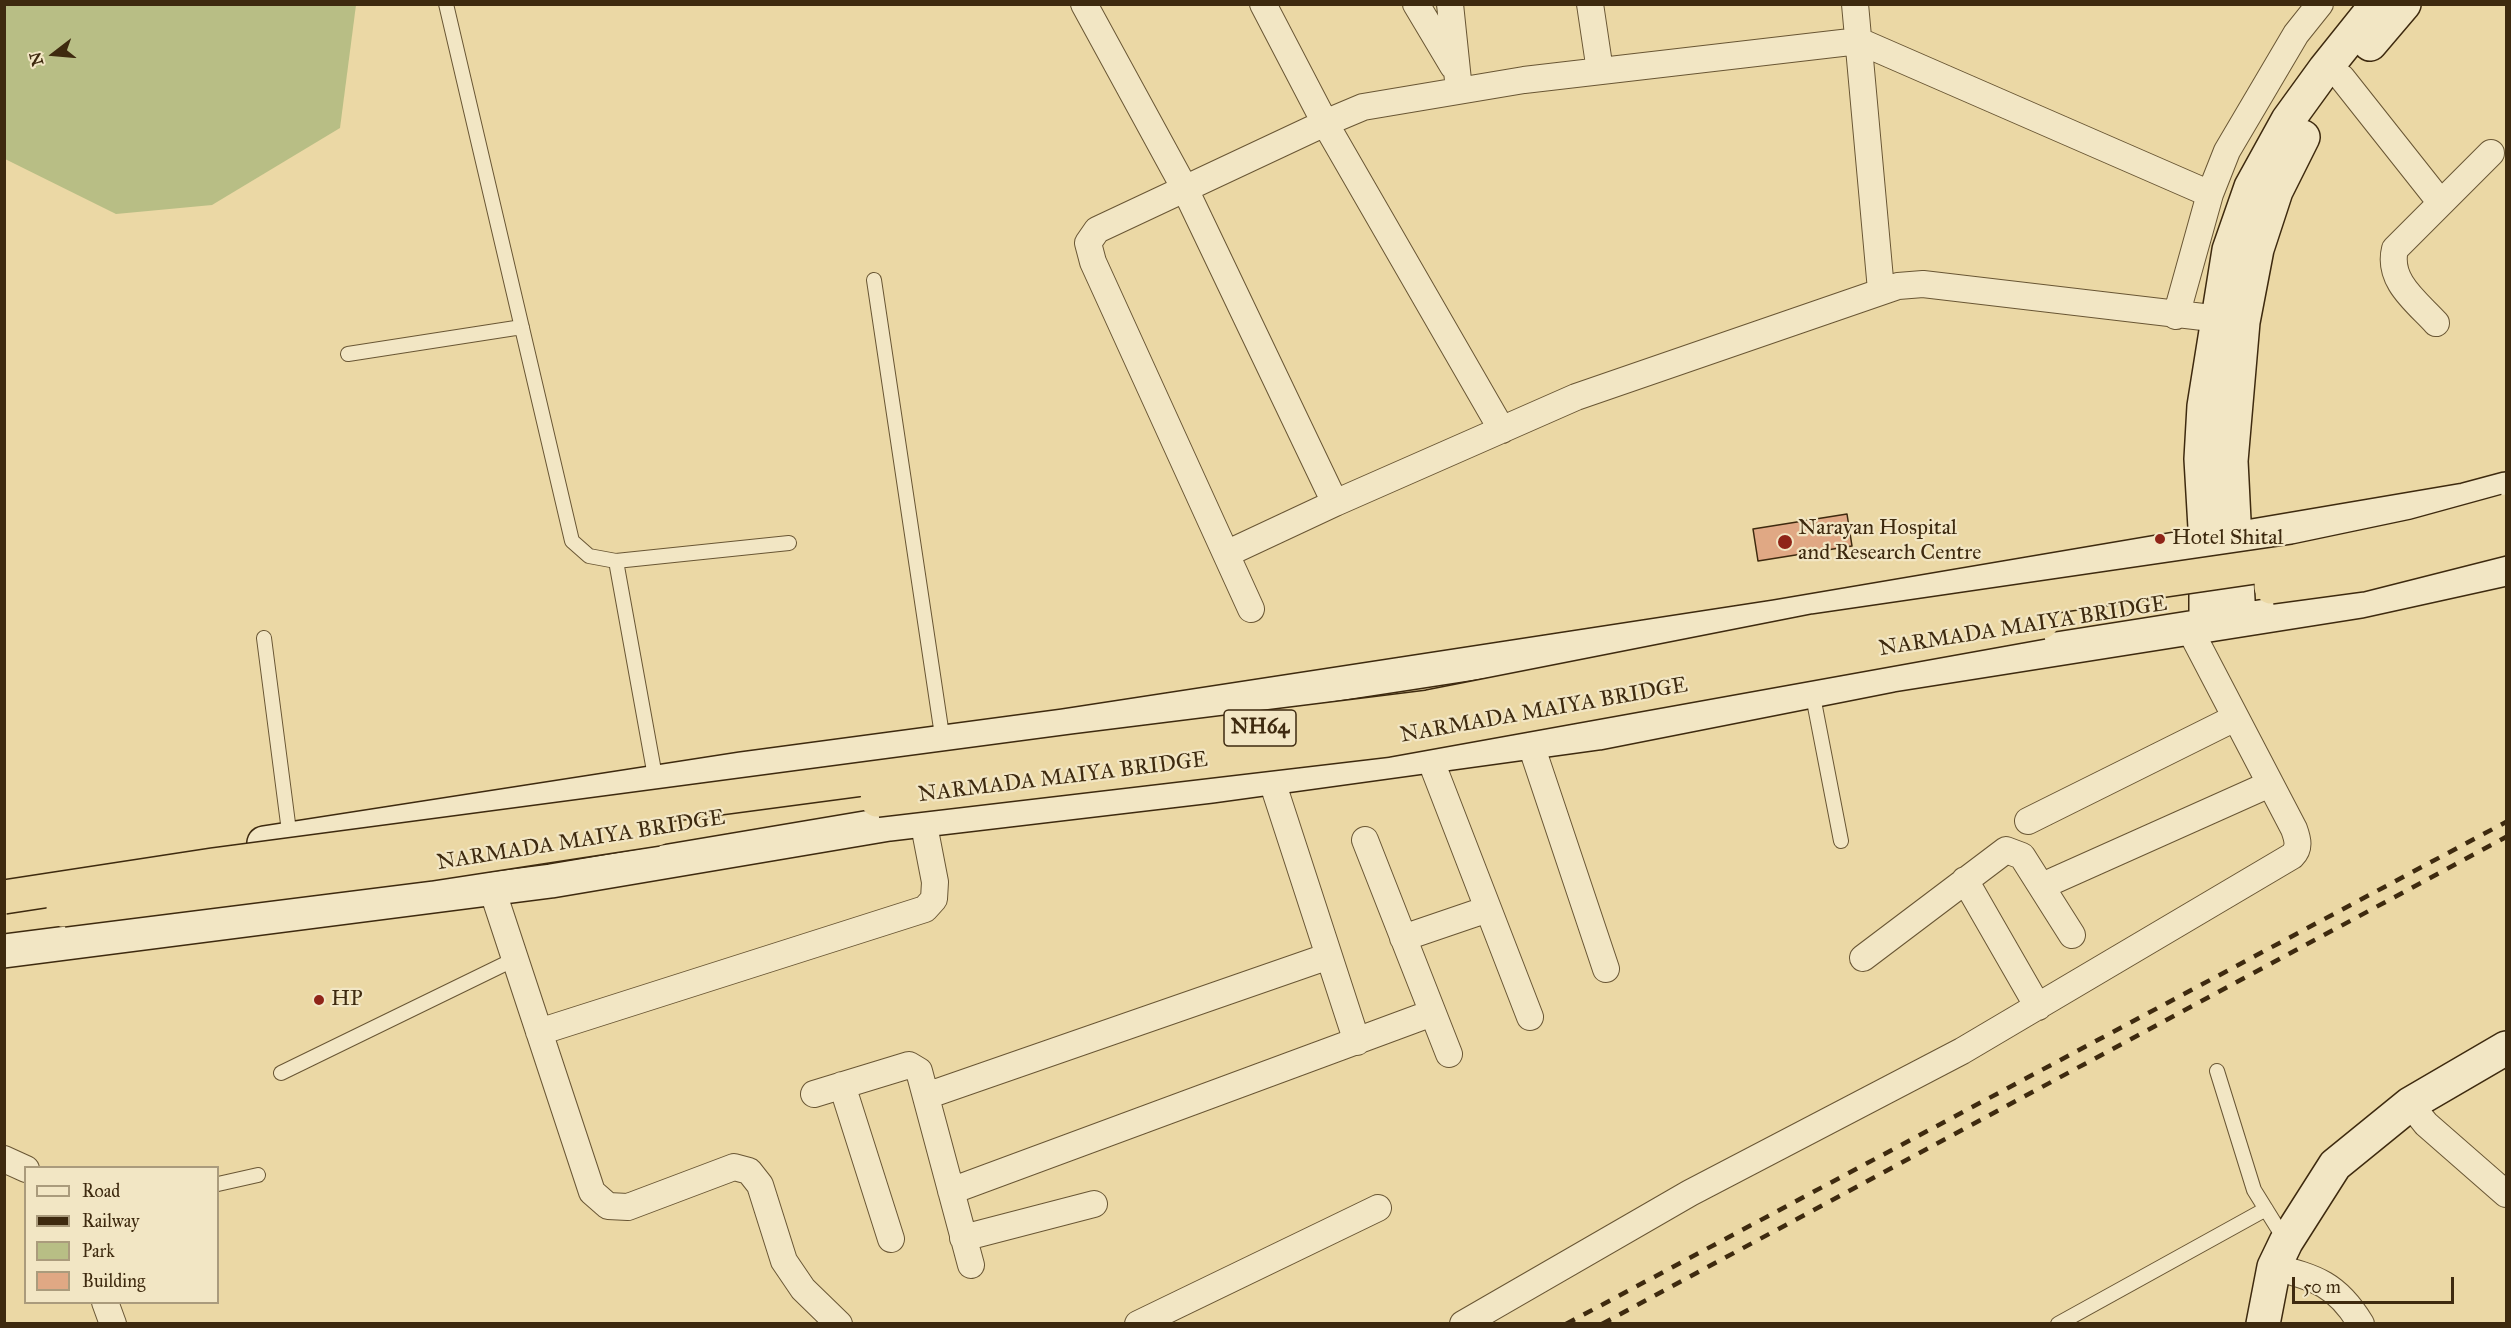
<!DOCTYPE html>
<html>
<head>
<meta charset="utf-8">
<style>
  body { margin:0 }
  #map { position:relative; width:2511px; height:1328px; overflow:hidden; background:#ebd8a5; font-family:"IM FELL Great Primer",serif }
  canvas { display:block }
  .frame { position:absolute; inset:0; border:6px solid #3e2a0f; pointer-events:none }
  .legend { position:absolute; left:24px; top:1166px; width:195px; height:138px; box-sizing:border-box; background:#f2e6c4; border:2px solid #aa9b7c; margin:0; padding:8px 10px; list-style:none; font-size:18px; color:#3e2a0f }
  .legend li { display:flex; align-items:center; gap:12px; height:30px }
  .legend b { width:30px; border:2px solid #aa9b7c }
  .north { position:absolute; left:24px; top:24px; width:60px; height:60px; -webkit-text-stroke:4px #f2e6c4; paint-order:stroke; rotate:254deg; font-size:16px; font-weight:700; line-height:24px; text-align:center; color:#3e2a0f }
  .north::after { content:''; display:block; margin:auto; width:21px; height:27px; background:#3e2a0f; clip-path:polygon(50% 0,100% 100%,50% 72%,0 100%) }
  .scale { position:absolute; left:2292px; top:1277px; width:162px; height:27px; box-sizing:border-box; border:3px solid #3e2a0f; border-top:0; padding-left:8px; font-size:18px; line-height:21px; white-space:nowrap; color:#3e2a0f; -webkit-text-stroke:4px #f2e6c4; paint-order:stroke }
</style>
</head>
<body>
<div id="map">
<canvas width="2511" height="1328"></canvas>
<div class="frame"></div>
<ul class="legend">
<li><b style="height:8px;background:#f2e6c4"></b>Road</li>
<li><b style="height:8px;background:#3e2a0f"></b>Railway</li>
<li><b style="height:16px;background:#b8be85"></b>Park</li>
<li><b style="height:16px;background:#e0a884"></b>Building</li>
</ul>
<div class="north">N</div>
<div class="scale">50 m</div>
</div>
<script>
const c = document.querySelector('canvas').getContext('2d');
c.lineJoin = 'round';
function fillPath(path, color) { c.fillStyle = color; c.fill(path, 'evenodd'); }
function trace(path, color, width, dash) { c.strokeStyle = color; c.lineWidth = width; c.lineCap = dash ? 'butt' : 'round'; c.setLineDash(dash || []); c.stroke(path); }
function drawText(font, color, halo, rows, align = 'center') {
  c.font = font + ' "IM FELL Great Primer",serif'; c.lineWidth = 4.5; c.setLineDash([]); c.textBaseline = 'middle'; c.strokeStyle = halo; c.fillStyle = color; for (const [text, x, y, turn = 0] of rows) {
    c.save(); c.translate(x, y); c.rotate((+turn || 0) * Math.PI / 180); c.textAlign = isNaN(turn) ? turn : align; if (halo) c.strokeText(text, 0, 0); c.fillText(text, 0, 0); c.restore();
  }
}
fillPath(new Path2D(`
  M4,5H356L340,128L212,205L116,214L5,159Z`), '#b8be85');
const building = new Path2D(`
  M1847,514L1852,546L1758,561L1753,529Z`);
fillPath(building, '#e0a884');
trace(building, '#3e2a0f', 1.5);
const lane = new Path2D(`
  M446,4L572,541L589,556L616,561L656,782
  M874,280L943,742
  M348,354L522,327
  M616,561L789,543
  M264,638L290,839
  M1812,691L1841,841
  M2217,1071L2254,1190L2285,1240
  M281,1073L515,959
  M218,1184L258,1175
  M2058,1324L2266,1209`);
const street = new Path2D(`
  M1084,4L1185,189L1335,503
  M1263,4L1325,123L1502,430
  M1416,4L1453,66
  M1450,4L1459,90
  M1590,4L1600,71
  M1855,4L1881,290
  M2342,78L2441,203
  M2176,316L2210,194L2227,151L2296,34L2320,4
  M2436,323C2417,302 2387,281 2395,249L2491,153
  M1226,554L1335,503L1576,397L1898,286L1923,284L2237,321
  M1251,609L1093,262L1088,243L1097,230L1325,123L1363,107L1524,80L1859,41L2210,194
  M1530,742L1606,969
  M1429,756L1530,1017
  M1271,778L1357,1042
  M2028,821L2235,718
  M1365,840L1449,1054
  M1965,880L2038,1007
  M2042,886L2270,784
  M492,889L592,1192L608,1206L628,1207L734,1167L749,1171L760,1185L784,1261L803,1289L839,1324
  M1403,938L1488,909
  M1863,958L2006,850L2022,856L2072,935
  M539,1032L925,909L934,899L935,882L923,820
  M842,1085L891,1239
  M814,1094L909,1065L919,1071L971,1265
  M926,1096L1329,956
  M2410,1104L2426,1124L2506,1194
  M4,1159L26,1169
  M951,1191L1432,1013
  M963,1238L1094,1204
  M2274,1267C2316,1278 2337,1284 2361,1324
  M105,1302L113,1324
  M1138,1324L1378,1208
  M1463,1324L1690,1193L1962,1051L2292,856C2300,848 2298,840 2294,829L2189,628`);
const secondary = new Path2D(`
  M2370,44L2404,4
  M2239,620L2231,461L2243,322L2257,249L2276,191L2303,137
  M2206,625V545L2201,459L2204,406L2229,250L2251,187L2288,120L2325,69L2377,4
  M264,843L741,769L1063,726L1775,617L2465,500L2506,489
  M4,951L551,881L889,824L1211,786L1598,733L1892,675L2361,601L2506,569
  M2263,1324L2274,1267L2286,1242L2335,1165L2410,1104L2506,1048`);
trace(lane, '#695634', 16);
trace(street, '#695634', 28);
trace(secondary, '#3e2a0f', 36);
trace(lane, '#f2e6c4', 14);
trace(street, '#f2e6c4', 26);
trace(secondary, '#f2e6c4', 33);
trace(new Path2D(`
  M1566,1324L2506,822
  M1602,1324L2506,837`), '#3e2a0f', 4.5, [10, 10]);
const highwayBridge = new Path2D(`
  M2271,587L2360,575L2506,538
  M877,800L1387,740L2042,622
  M4,897L213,865L1075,751L1429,707L1815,631L2296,561L2415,536L2506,511
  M63,910L429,864L657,829`);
trace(highwayBridge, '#3e2a0f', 36, []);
trace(highwayBridge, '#ebd8a5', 33);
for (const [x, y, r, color] of [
  [2160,539,6,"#8f2418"],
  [1785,542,8,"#8f2418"],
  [319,1000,6,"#8f2418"]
]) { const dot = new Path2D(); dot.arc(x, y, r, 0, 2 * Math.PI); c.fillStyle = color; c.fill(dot); trace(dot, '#f2e6c4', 2); }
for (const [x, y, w] of [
  [1260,728,72]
]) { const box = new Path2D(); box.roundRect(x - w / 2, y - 18, w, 36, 4.5); c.fillStyle = '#f2e6c4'; c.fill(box); trace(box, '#3e2a0f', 1.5); }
drawText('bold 21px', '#3e2a0f', null, [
  ["NH64",1260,728]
]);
drawText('22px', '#3e2a0f', '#f2e6c4', [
  ["Narayan Hospital",1798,529],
  ["and Research Centre",1798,554],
  ["Hotel Shital",2172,539],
  ["HP",331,1000]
], 'left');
drawText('22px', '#3e2a0f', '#f2e6c4', [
  ["NARMADA MAIYA BRIDGE",2023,627,-9],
  ["NARMADA MAIYA BRIDGE",1544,711,-10],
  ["NARMADA MAIYA BRIDGE",1063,778,-7],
  ["NARMADA MAIYA BRIDGE",581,841,-9]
]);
</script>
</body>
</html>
